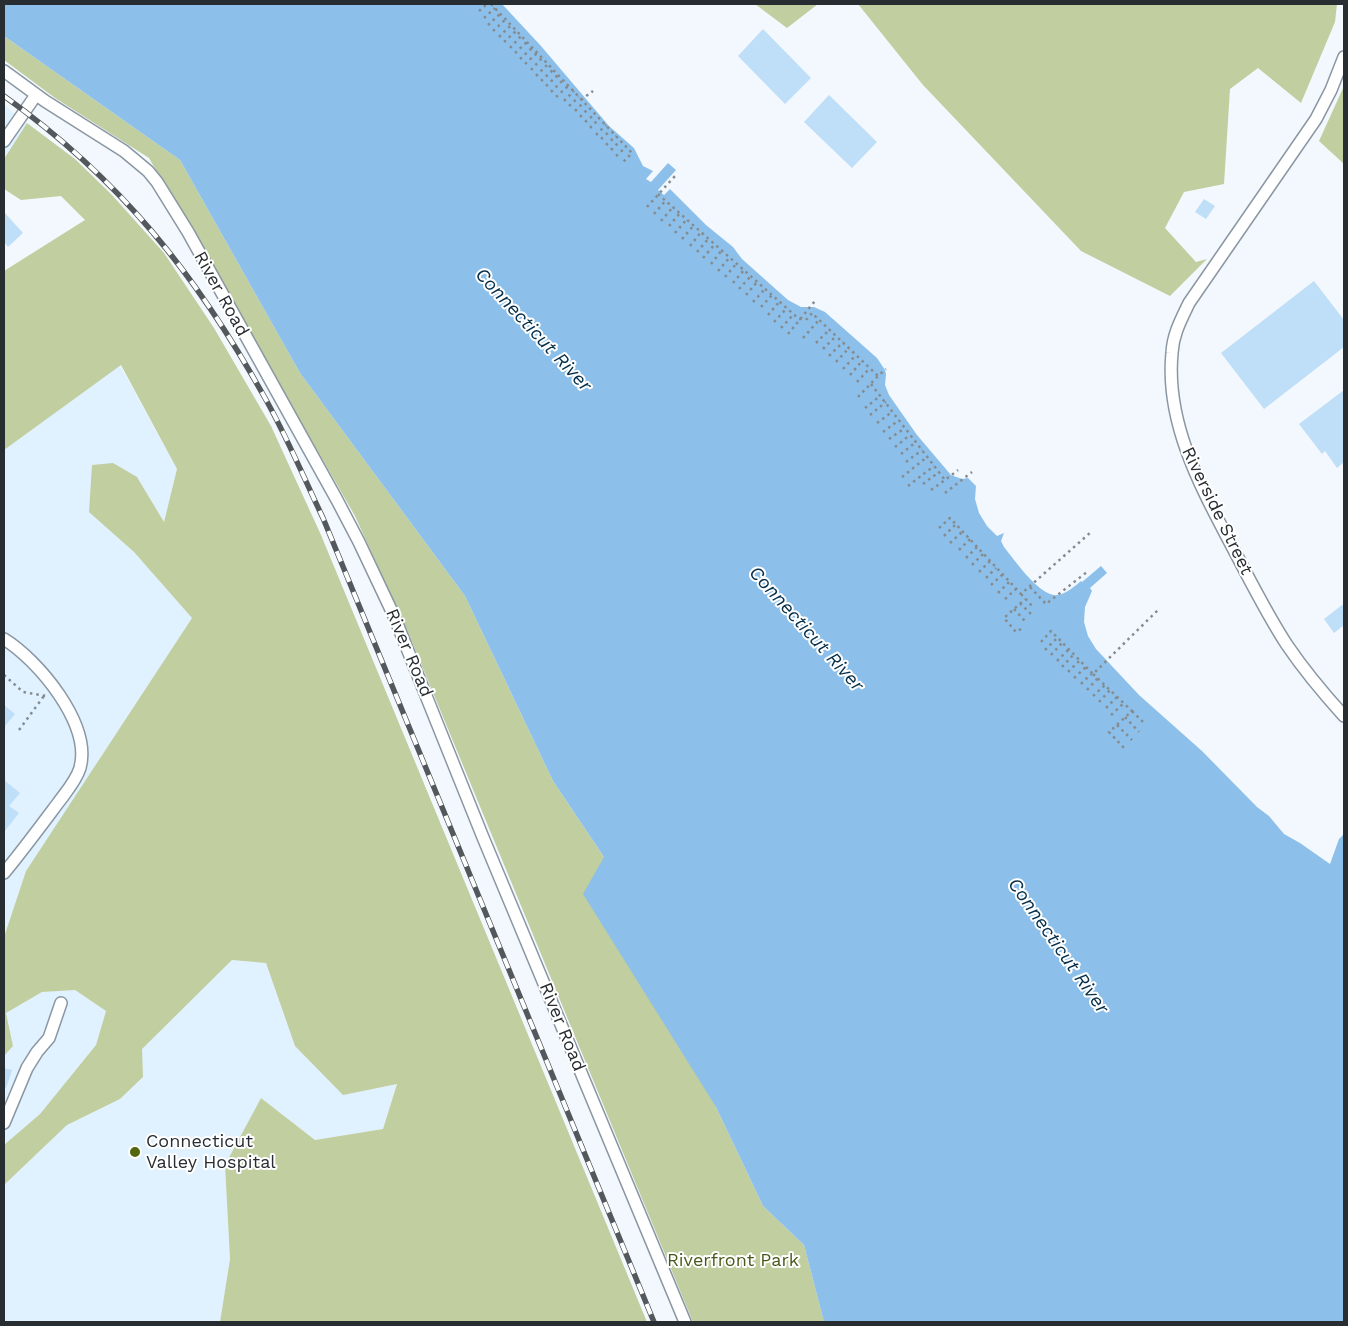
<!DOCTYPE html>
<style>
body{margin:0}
#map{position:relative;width:1348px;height:1326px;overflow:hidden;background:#f2f8fd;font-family:"Work Sans",sans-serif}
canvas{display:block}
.frame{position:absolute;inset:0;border:5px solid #272d31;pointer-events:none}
</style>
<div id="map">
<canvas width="1348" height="1326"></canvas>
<div class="frame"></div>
</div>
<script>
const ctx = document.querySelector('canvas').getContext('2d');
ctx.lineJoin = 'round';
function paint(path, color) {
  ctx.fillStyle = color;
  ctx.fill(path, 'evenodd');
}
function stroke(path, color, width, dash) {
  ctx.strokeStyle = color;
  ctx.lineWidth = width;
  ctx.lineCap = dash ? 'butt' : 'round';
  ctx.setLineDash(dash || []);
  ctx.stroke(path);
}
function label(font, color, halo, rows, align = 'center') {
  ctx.font = font + ' "Work Sans",sans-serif';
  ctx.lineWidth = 4;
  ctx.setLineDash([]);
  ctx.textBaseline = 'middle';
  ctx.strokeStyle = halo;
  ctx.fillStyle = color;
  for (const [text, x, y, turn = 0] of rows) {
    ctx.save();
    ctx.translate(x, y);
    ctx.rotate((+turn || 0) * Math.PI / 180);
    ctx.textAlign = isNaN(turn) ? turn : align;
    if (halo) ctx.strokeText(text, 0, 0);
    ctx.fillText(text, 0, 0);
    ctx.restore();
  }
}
paint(new Path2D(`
 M 4,105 L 27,123 L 4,159 Z
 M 120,365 L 177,469 L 164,522 L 137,477 L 89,511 L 134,552 L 192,618 L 26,871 L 4,937 L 4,450 Z
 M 232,960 L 266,963 L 295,1046 L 397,1083 L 383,1129 L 315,1140 L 261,1098 L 225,1165 L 230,1259 L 220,1322 L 4,1322 L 4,1185 L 67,1125 L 120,1099 L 143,1077 L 141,1049 Z
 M 75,990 L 106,1011 L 96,1045 L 40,1114 L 4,1145 L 4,1056 L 13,1046 L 6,1013 L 42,992 Z`), '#e0f1ff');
paint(new Path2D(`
 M 755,4 L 818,4 L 787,28 Z
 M 858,4 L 1337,4 L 1335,22 L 1301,103 L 1258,68 L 1230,89 L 1224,184 L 1184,192 L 1165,228 L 1196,262 L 1207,259 L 1170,296 L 1081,251 L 923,85 Z
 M 4,36 L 180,160 L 300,373 L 465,596 L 553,781 L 604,857 L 716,1107 L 763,1206 L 804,1245 L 824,1322 L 693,1322 L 410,637 L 355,516 L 149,158 L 55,98 L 4,60 Z
 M 1344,86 L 1344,164 L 1319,141 Z
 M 27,123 L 75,159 L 112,195 L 164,253 L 214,328 L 271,426 L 321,535 L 647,1322 L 220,1322 L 230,1259 L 225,1165 L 261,1098 L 315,1140 L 383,1129 L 397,1084 L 343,1095 L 295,1046 L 266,963 L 232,960 L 142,1049 L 143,1077 L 120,1099 L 67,1125 L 4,1185 L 4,1145 L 40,1114 L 96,1045 L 106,1011 L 75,990 L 42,992 L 6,1013 L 13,1046 L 4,1056 L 4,937 L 26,871 L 192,618 L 134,552 L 89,512 L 92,465 L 113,463 L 137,477 L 164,522 L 177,469 L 121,365 L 4,450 L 4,271 L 85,220 L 61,196 L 21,200 L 4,189 L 4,159 Z`), '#c0cea0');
paint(new Path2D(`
 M 4,4 L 502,4 L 541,46 L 609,126 L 634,148 L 643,166 L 653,171 L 646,179 L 651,182 L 668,163 L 676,170 L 658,190 L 664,195 L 670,189 L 706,225 L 733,247 L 742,259 L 788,300 L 801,307 L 814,307 L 825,312 L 877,358 L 885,370 L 886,374 L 885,385 L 889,395 L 917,435 L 951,475 L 962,479 L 968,478 L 976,486 L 975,499 L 979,513 L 987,526 L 997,536 L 1004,533 L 1001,541 L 1004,547 C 1014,559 1040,598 1058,595 C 1066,594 1075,586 1081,581 L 1082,582 L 1101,566 L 1107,573 L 1090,588 L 1092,591 L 1085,607 L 1084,622 L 1088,636 L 1096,649 L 1139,695 L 1202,751 L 1257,807 L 1269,816 L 1284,834 L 1300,843 L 1330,864 L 1339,839 L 1344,834 L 1344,1322 L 824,1322 L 804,1245 L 763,1206 L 716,1107 L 583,894 L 604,857 L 553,781 L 465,596 L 300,373 L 180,160 L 4,36 Z`), '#8cc0ea');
paint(new Path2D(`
 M 763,29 L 811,78 L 785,104 L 738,56 Z
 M 829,95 L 877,142 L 852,168 L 804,122 Z
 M 1204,199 L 1215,206 L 1206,219 L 1195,212 Z
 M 4,212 L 23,233 L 8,247 L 4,242 Z
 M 1314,281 L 1344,320 L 1344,347 L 1264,409 L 1221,353 Z
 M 1344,390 L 1344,462 L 1337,468 L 1325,451 L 1322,454 L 1299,424 Z
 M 1342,605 L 1344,606 L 1344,625 L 1334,633 L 1324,619 Z
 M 4,705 L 15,714 L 5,726 L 4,725 Z
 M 4,780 L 20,793 L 9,806 L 19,813 L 4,832 Z
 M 4,1068 L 12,1070 L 6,1088 L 4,1087 Z`), '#bfdef8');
const minor = new Path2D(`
 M 1344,57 L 1331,90 L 1316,119 L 1189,303 C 1181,320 1173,334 1172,353 C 1165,425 1203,491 1235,552 C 1252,584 1268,616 1287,645 C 1304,670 1324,694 1344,716
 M 4,71 L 45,101 L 124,151 L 148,171 L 157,182 L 188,232 L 337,500 L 359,542 L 394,616 L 482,835 L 685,1322
 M 4,141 L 36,95
 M 4,639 C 38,660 92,724 80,768 C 76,781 66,792 58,803 C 40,827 23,850 4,873
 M 4,1123 L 27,1068 L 37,1052 L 49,1038 L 61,1003`);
stroke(minor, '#8a97a3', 14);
stroke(new Path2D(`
 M 491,4 L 632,153 L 621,164
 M 479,11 L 487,4
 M 484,18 L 495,8
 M 488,25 L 500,14
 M 493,31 L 506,19
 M 499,37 L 511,25
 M 504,42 L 516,31
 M 510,48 L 521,36
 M 515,53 L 527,42
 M 520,59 L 532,48
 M 525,64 L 537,53
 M 531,70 L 542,58
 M 536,76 L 548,64
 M 541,81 L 553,70
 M 546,86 L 558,75
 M 551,92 L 563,80
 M 556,97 L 568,86
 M 581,100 L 593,91
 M 564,101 L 574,91
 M 569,106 L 579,97
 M 575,111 L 584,102
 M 580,117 L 589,108
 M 585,122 L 595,114
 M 590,128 L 599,119
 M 596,135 L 606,125
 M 601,139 L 610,131
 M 606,145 L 616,136
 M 611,150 L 620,141
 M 616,156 L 626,147
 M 658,194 L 799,319 L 807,319 L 812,313 L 878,376 L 886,369
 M 647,207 L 675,176
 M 654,214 L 666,200
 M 661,221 L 673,207
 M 669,226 L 680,213
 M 675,233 L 687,219
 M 682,239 L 694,225
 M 690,246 L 701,232
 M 697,252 L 709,238
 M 703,258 L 715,244
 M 711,264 L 722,250
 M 718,271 L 730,257
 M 725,277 L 737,263
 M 733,283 L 744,270
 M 739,289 L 751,276
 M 746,295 L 757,282
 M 753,302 L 765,289
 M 761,307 L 772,295
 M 768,315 L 780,301
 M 774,322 L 787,308
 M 781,328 L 794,314
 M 788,334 L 815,301
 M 803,338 L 819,320
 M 816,343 L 829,330
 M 823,349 L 836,336
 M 829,356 L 843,342
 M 836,362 L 849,348
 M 843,369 L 856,355
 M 850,375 L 862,361
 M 857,382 L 870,368
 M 871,384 L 945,480 L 958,470
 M 858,397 L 878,376
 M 865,408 L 880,396
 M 870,415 L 886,402
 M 877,423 L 892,412
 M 883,432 L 899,420
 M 889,439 L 905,428
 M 895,447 L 910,435
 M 901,454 L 916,442
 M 906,462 L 922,450
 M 902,477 L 927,457
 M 923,484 L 939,472
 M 908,486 L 934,466
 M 931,490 L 945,480
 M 945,493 L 972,472
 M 939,528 L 950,518 L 1021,594 L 1091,532
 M 944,536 L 955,525
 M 950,543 L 962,532
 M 959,550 L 970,539
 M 966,558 L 977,547
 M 972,565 L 983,554
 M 979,572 L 990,561
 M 986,578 L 996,568
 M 991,585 L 1002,575
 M 1030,587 L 1046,604 L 1087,572
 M 998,593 L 1009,582
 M 1021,594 L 1033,607
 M 1005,599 L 1016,589
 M 1020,603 L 1031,614
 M 1014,609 L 1025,621
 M 1021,629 L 1016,632 L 1004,618 L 1025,599
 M 1041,642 L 1051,631 L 1093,674 L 1159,609
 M 1045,650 L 1057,638
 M 1051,655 L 1062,643
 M 1057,661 L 1068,650
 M 1062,667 L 1074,654
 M 1068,672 L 1080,660
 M 1093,674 L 1132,711 L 1109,732 L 1124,748
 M 4,675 L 23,692 L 46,696
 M 1074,678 L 1086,667
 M 1081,684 L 1092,673
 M 1087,690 L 1098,678
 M 1093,696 L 1105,685
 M 1099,702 L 1110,690
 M 1106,708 L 1117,697
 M 1132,711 L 1145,724
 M 1111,715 L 1124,703
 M 1125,717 L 1139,732
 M 1117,725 L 1132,740
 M 19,730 L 44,696`), '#858b8f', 2.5, [2.5, 4]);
stroke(minor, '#fff', 11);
const rail = new Path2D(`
 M 4,96 C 120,179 196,274 265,398 C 287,437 304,478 323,518 L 654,1322`);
stroke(rail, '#52585c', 5.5);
stroke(rail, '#fff', 4, [11]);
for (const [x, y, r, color] of [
 [135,1152,6,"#536610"]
]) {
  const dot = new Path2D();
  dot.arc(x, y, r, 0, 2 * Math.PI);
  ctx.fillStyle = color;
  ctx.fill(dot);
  stroke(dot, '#fff', 2);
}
label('18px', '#272d31', '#fff', [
 ["River Road",221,294,61],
 ["Riverside Street",1217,511,64],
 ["River Road",409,653,67],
 ["River Road",562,1027,68]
]);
label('18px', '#272d31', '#fff', [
 ["Connecticut",146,1142],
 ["Valley Hospital",146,1163]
], 'left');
label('18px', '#4a591a', '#fff', [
 ["Riverfront Park",733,1261]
]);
label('italic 19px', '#052f4a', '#fff', [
 ["Connecticut River",533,330,47],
 ["Connecticut River",806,629,48],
 ["Connecticut River",1058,946,55]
]);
</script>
